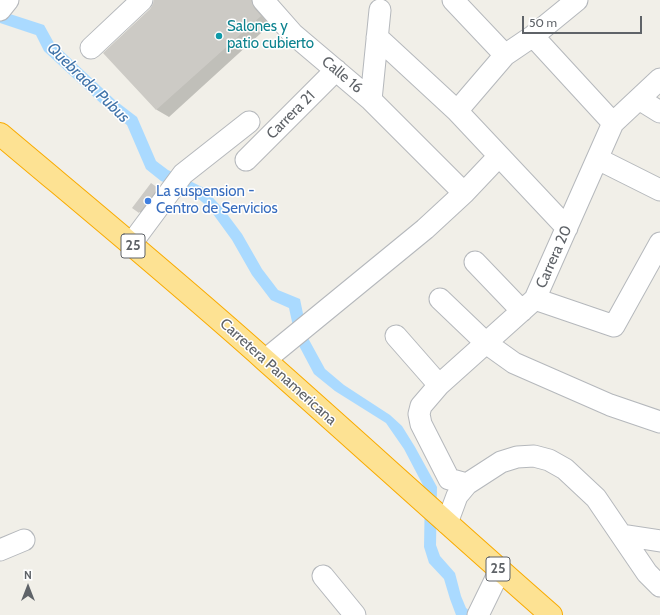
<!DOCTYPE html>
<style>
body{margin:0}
#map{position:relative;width:660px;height:615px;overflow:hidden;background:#f1efe8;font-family:Cabin,sans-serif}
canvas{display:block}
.north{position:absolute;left:8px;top:567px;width:40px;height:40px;-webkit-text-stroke:3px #fff;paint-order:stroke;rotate:0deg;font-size:11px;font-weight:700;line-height:16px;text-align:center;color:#5f6368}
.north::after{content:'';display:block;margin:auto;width:14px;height:18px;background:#5f6368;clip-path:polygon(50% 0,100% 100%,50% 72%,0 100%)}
.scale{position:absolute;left:522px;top:16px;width:120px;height:18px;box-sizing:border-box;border:2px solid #5f6368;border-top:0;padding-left:5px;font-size:12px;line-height:14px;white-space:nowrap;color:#5f6368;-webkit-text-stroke:3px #fff;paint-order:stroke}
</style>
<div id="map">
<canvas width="660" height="615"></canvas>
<div class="north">N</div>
<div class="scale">50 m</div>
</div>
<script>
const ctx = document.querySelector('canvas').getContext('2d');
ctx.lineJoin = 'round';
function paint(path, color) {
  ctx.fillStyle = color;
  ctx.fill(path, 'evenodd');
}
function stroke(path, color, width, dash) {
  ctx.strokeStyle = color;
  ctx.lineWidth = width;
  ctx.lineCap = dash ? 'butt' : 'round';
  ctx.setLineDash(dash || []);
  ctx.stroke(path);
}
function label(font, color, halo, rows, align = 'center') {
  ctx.font = font + ' Cabin,sans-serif';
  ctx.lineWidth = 3;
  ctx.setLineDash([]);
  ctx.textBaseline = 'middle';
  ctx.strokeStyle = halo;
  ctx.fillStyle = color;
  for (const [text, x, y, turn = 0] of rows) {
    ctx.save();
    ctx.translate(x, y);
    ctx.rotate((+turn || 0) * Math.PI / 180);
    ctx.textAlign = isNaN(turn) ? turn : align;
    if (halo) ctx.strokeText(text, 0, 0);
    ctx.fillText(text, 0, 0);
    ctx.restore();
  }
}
paint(new Path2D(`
 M 0,10 L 7,13 L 44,25 L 54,43 L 116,101 L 137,117 L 156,161 L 168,170 L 204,188 L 224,210 L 242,234 L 262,269 L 278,290 L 300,299 L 308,338 L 325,369 L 344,385 L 390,415 L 402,426 L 415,447 L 437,487 L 436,545 L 440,556 L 455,573 L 461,596 L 466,608 L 475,615 L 456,615 L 450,599 L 444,579 L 429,563 L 424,547 L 425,489 L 404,449 L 386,423 L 335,391 L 314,374 L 296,340 L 289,308 L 271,300 L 252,275 L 232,240 L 208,207 L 195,196 L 161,181 L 146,169 L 127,125 L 108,110 L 44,51 L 36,35 L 0,23 Z`), '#aadaff');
paint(new Path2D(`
 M 154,0 L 266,0 L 272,23 L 169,117 L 157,110 L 105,53 L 151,9 L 155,3 Z
 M 151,184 L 159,189 L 147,217 L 134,208 Z`), '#0003');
paint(new Path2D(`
 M 154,0 L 251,0 L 254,8 L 261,16 L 156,110 L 103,53 L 150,9 L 153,4 Z
 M 151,183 L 158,188 L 139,213 L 132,208 Z`), '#cccac5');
const minor = new Path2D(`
 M 263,0 L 293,34 L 371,100 L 464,193
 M 453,0 L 505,55
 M 0,10 L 8,0
 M 533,36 L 613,123
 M 377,37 L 457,111 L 567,228
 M 91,48 L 142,0
 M 639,99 L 660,112
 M 371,100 L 380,10
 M 457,111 L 505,55 L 533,36 L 577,0
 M 598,159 L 660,190
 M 246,160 L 336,70
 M 131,244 L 183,174 L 249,122
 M 475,262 L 522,311
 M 440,299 L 486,343 L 514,363 L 610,405 L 660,422
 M 535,299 L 614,326 L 660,243
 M 396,336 L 439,385
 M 265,360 L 425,229 L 464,193 L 499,156
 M 467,484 L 449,479 L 421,424 L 419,414 L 421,406 L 439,385 L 535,299 L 613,123 L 660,79
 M 447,523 L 457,496 L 467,484 L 501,462 L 517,457 L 534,456 L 549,460 L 565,469 L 596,498 L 647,573 L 660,586
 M 622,535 L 660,541
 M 0,550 L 24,540
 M 323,576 L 355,615
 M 478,615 L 500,570`);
const highway = new Path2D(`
 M 0,134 C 89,209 179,283 266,361 C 361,445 455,531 551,615`);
stroke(minor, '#b5b8bc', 23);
stroke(highway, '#f9ab00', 24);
stroke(minor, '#fff', 21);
stroke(highway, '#fde293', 22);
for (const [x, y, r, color] of [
 [219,36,4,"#0f9aa8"],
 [148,201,4,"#3f7fe0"]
]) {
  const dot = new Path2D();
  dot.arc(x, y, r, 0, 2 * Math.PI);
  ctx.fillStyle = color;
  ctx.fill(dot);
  stroke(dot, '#fff', 1.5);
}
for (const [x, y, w] of [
 [133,246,24],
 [498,569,24]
]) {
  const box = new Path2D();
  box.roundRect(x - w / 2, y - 12, w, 24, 3);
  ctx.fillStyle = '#fff';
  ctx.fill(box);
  stroke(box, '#5f6368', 1);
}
label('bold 14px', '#5f6368', null, [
 ["25",133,246],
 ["25",498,569]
]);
label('15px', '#0d838f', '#fff', [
 ["Salones y",227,27],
 ["patio cubierto",227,44]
], 'left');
label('15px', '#5f6368', '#fff', [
 ["Calle 16",342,75,40],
 ["Carrera 21",291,115,-45],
 ["Carrera 20",554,257,-66],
 ["Carretera Panamericana",278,372,42]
]);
label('15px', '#366cbe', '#fff', [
 ["La suspension -",156,192],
 ["Centro de Servicios",156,209]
], 'left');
label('italic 16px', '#4174aa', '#fff', [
 ["Quebrada Pubus",88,83,44]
]);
</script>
